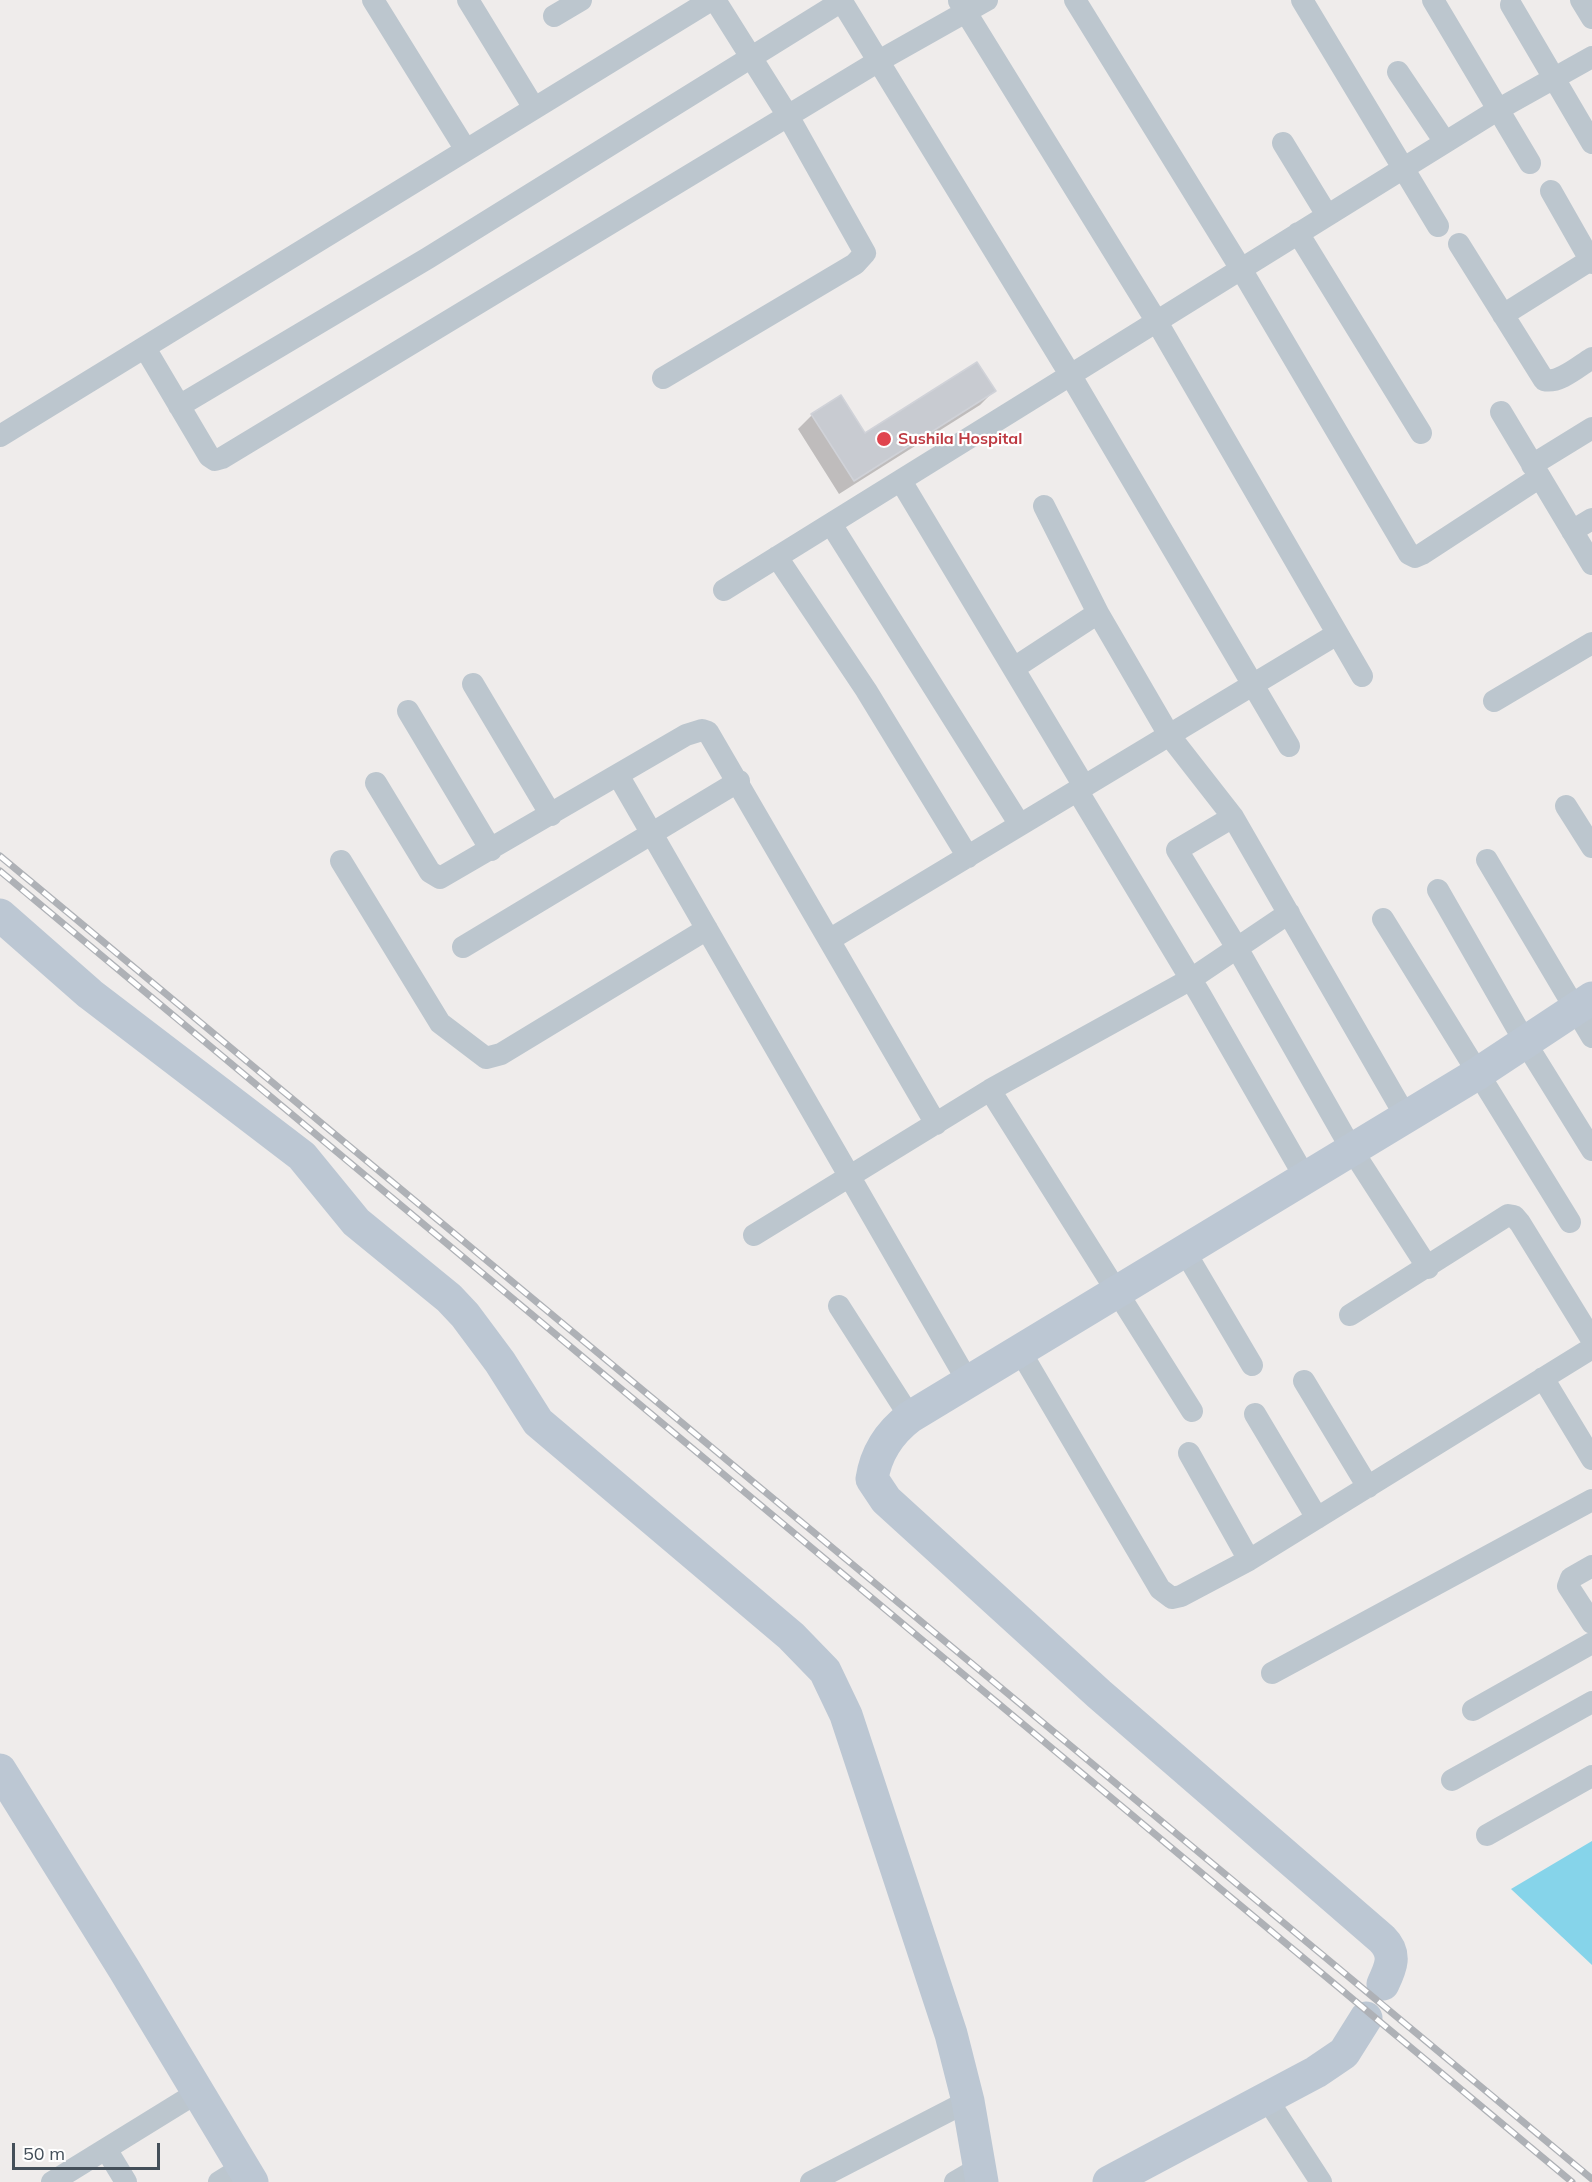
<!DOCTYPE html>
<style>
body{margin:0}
#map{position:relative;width:1592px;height:2182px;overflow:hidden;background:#efeceb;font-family:Mulish,sans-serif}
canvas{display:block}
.scale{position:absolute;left:12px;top:2143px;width:148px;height:27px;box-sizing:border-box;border:3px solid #444f59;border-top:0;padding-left:8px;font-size:18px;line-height:21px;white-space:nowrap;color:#444f59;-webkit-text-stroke:4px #fff;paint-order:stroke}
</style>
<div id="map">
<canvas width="1592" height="2182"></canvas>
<div class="scale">50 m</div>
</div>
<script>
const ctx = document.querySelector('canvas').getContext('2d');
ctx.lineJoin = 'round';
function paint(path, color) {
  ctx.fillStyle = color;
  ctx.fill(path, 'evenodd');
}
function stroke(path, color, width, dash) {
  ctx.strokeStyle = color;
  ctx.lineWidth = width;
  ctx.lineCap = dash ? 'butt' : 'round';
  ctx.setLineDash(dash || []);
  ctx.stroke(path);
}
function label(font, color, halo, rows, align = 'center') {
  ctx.font = font + ' Mulish,sans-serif';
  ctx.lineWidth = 4.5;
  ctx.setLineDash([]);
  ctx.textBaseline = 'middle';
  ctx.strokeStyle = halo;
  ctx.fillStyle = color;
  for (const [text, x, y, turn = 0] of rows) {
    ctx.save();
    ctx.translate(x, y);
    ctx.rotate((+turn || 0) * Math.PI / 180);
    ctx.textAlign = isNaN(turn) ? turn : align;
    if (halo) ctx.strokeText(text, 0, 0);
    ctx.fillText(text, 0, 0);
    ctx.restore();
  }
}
paint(new Path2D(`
 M 1592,1841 L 1592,1965 L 1511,1889 Z`), '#86d4ea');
paint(new Path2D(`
 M 994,391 L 980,405 L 839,494 L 798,429 L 812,415 L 864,435 Z`), '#0003');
const building = new Path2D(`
 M 977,362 L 996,391 L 854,481 L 811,414 L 841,395 L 865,433 Z`);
paint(building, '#c8cbd1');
stroke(building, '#d0d2d8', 1.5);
stroke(new Path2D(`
 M 373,0 L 466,150
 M 468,0 L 534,108
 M 841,0 L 1071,376 L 1289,746
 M 1075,0 L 1241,269 L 1409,554 L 1415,557 L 1422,554 L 1540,477
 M 1302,0 L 1438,226
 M 1433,0 L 1530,163
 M 1581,0 L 1592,18
 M 959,1 L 1157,322 L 1362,676
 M 1511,5 L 1592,143
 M 554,16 L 581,0
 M 1398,72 L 1445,142
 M 1283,143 L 1327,215
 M 1551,191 L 1592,263
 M 1298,233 L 1421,433
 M 1459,244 L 1544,380 C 1559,384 1579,366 1592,358
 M 1503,315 L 1592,259
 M 145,348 L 209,456 L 215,460 L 222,458 L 877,62 L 987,0
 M 663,378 L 855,264 L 865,253 L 788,116 L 715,0
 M 179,406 L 428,258 L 842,1
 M 1501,412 L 1592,564
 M 0,436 L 711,0
 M 1532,465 L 1592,428
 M 901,481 L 1084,786
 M 1044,506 L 1098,613
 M 831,524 L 1020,825
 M 1572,531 L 1592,519
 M 777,557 L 866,690 L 968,857
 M 724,590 L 1499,109 L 1592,57
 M 1014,668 L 1098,613 L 1169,735 L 1233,817 L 1406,1117
 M 473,684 L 551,815
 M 1494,701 L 1592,643
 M 408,711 L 491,850
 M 618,775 L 967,1380
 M 376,783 L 430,872 L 440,878 L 686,735 L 702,730 L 708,732 L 829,940
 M 1077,790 L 1201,996 L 1306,1179
 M 1566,806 L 1592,847
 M 1233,817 L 1177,850 L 1237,948 L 1352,1150 L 1428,1268
 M 1487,860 L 1592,1037
 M 341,861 L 440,1023 L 486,1058 L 501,1054 L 707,929
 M 1438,890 L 1525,1042 L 1592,1150
 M 1383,919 L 1570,1222
 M 463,947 L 739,781
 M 990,1090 L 1192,1411
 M 936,1124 L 829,940 L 1337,634
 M 754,1235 L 990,1090 L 1191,979 L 1289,913
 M 1184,1250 L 1252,1365
 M 839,1306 L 910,1417
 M 1350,1315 L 1508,1215 L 1514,1216 L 1520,1223 L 1592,1340
 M 1019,1349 L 1160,1589 L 1172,1598 L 1181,1596 L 1249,1560 L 1592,1348
 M 1543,1378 L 1592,1459
 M 1304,1381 L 1368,1487
 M 1255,1414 L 1317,1518
 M 1189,1453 L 1249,1560
 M 1592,1566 L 1571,1578 L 1568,1586 L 1592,1623
 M 1272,1673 L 1592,1500
 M 1473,1710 L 1592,1643
 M 1452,1780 L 1592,1702
 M 1487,1835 L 1592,1776
 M 1267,2099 L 1321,2182
 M 106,2149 L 126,2182
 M 52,2182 L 198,2092
 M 219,2182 L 243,2167
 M 811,2182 L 968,2101
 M 955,2182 L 979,2168`), '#bcc6ce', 22);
stroke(new Path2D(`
 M 0,915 L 90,994 L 302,1156 L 356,1222 L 449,1298 L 465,1315 L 500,1362 L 538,1422 L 791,1636 L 825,1671 L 846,1715 L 951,2034 L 968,2101 L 982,2182
 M 0,1770 L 124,1969 L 252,2182
 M 1383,1984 C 1391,1967 1397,1954 1382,1939 L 1099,1694 L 886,1500 L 872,1479 C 876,1453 889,1433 910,1417 L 1477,1074 L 1592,998
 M 1109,2182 L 1316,2072 L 1344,2053 L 1366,2018`), '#bcc7d3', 33);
const rail = new Path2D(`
 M 0,856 L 1592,2179
 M 0,871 L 1572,2182`);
stroke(rail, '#aeb1b6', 7);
stroke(rail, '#fff', 4.5, [14]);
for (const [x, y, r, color] of [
 [884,439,8,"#e0444e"]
]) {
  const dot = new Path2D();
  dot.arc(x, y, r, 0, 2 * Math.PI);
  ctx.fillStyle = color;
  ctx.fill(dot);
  stroke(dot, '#fff', 2);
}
label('bold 16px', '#be3a42', '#fff', [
 ["Sushila Hospital",898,439]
], 'left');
</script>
